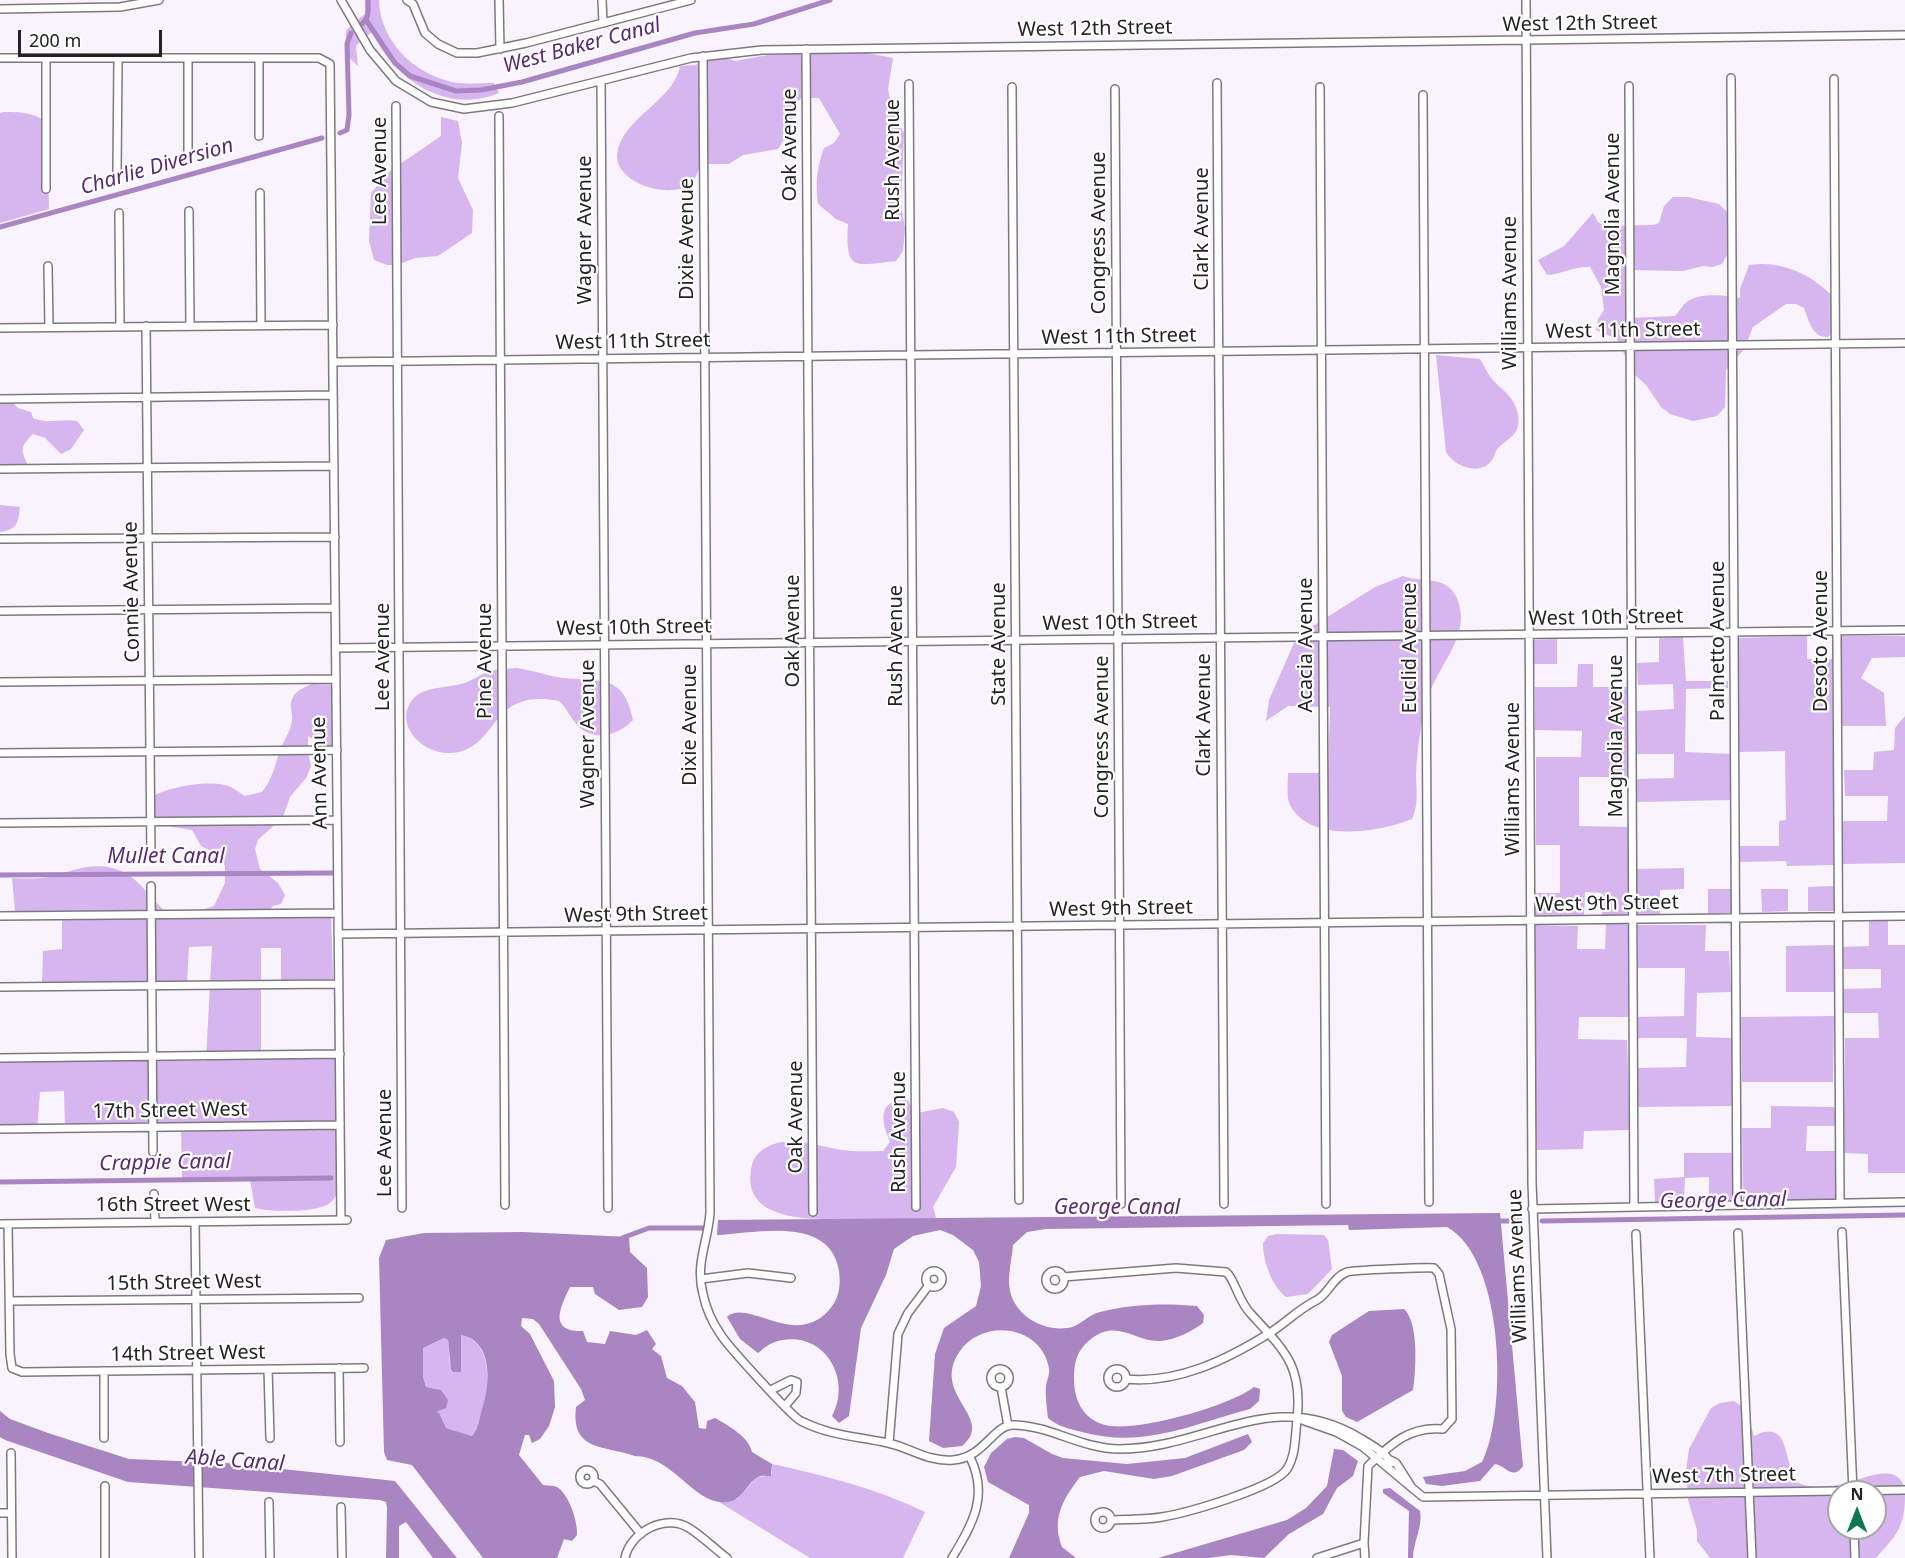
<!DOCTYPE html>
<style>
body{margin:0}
#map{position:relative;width:1905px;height:1558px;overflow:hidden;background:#f8f3fc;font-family:"Noto Sans",sans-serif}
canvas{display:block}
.north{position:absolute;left:1827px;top:1480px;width:60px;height:60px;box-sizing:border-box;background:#fff;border:2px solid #a7a7a8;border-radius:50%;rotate:0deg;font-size:16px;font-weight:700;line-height:24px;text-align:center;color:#232225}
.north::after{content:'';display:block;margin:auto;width:21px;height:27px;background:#0c7750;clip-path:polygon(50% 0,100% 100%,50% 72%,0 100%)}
.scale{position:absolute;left:18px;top:30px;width:144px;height:27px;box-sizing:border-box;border:3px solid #232225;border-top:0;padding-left:8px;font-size:18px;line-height:21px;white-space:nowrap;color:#232225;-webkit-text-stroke:4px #fff;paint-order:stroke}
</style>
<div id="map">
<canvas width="1905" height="1558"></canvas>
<div class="north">N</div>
<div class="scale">200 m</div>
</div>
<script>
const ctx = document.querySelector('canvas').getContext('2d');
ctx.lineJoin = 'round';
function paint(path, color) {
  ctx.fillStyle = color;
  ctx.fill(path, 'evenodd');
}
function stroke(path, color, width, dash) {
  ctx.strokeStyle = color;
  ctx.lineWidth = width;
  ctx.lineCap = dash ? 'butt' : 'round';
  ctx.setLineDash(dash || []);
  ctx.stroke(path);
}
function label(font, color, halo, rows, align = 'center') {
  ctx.font = font + ' "Noto Sans",sans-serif';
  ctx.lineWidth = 4.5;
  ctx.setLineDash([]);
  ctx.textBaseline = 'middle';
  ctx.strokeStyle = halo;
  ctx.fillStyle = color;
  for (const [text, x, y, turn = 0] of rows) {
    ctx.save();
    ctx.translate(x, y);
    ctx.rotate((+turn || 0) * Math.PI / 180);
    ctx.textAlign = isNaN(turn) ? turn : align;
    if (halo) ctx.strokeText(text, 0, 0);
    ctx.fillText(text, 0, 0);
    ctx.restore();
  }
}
paint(new Path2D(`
 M 365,0 L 379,0 C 380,41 413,73 452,82 C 466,85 480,83 494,83 L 499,93 C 447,115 395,80 373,34 L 371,33 L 365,37 L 356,21 L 365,14 Z
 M 352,24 L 361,41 L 356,46 L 358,66 L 345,54 L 346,31 Z
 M 862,52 L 893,58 L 888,89 L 893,112 L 904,133 L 901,204 L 905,229 L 903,251 L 896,261 C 855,265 845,273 848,224 L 836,219 L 818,204 C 815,185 817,167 824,148 L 834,143 L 840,134 L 819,98 L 802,98 L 797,102 L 791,129 L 778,149 L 743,155 L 729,164 L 703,164 C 697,169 697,179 691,183 C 673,200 616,185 617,155 C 620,119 675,100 680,66 L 696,65 L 703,59 L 722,56 L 735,61 L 779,53 Z
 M 3,112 C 18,112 35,112 47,123 L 49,209 L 0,223 L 0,113 Z
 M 441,117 L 458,121 L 462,143 L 458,178 L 473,210 L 472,233 L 438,256 L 415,258 L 397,265 L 387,265 L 374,260 L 369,241 L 371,193 L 390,171 L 441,136 Z
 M 1673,197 L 1688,197 L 1719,204 L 1727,212 L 1729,225 L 1727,255 L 1722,264 L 1712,267 L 1703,266 L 1683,271 L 1630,270 L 1630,318 L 1675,316 C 1680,311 1682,305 1688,301 C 1703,292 1726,296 1740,298 L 1740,289 L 1749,265 C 1780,260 1812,274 1833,297 L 1834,332 L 1828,337 C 1812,338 1809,321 1804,308 L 1796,304 L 1786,304 L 1753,327 L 1744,349 L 1726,370 L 1725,407 L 1717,416 L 1693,421 L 1670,414 L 1661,407 L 1646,385 L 1634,374 L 1617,339 L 1596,330 L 1598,319 L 1604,310 L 1601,287 L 1590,267 C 1574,266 1562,274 1547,275 L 1538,260 L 1564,246 L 1593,213 L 1598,222 L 1604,226 L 1653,225 L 1659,223 L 1664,206 Z
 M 1436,355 L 1480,359 C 1484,365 1487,373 1492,379 C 1503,391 1515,397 1518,415 C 1521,434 1510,437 1498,448 C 1495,451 1495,456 1492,460 C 1479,477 1454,466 1446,452 Z
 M 0,399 L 9,399 L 18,408 L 31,412 L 33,418 C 49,425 61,418 77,421 L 84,430 L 71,449 L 61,454 L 45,438 L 33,434 C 18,448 22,452 29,468 L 0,469 L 0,505 L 20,507 C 18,524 18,529 0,532 Z
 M 1403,576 C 1422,583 1445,575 1456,596 C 1474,634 1438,664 1428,698 C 1421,721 1417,750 1416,774 C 1416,790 1419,804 1412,819 C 1380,832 1310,844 1290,805 C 1286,797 1288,782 1288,773 L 1328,773 L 1330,707 L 1288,706 L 1266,721 L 1269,700 L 1297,636 L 1375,587 Z
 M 1807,636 L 1807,659 L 1832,659 L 1834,865 L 1787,866 L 1786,861 L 1739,862 L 1739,846 L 1779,846 L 1779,821 L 1786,820 L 1785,751 L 1738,752 L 1738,638 Z
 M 1841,636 L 1905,636 L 1905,657 L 1872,658 L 1861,678 L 1884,693 L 1886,726 L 1841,726 Z
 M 1683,637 L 1686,681 L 1728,681 L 1728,688 L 1686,689 L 1685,752 L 1731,754 L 1732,800 L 1637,802 L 1636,779 L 1674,778 L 1674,754 L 1637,754 L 1637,711 L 1674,709 L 1673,684 L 1638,685 L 1637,663 L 1659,662 L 1659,638 Z
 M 1557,639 L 1557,664 L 1534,664 L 1534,640 Z
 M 1578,664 L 1593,664 L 1593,687 L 1628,687 L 1627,777 L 1579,777 L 1579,826 L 1629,827 L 1628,916 L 1602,915 L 1602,893 L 1585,892 L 1584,915 L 1534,916 L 1535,893 L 1560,893 L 1560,845 L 1536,845 L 1536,757 L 1581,757 L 1582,731 L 1535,730 L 1535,687 L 1577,687 Z
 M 517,668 C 533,670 547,676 563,678 C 601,682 624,674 633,720 C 620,734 597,742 580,728 C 571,720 568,709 559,701 C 487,687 500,750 451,753 C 424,755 392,725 413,699 C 424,686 450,688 465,683 C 473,680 481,674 490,671 C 498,669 508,669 517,668 Z
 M 312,684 L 333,685 L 337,751 L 326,748 L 308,736 L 308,751 L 311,766 L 306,778 L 290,797 L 283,817 L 258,840 L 255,849 L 260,869 L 278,883 L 285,895 L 281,904 L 273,906 L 268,912 L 318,918 L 331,912 L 333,979 L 281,980 L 281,948 L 261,948 L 261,1059 L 339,1057 L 341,1189 C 335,1193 336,1199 330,1203 C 318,1213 270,1212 255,1208 L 250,1180 L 182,1178 L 181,1125 L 65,1127 L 64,1091 L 40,1092 L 37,1130 L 0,1130 L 0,1060 L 206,1061 L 212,946 L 189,947 L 187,983 L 42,985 L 43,951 L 62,949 L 62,912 L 15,911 L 12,878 C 26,879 41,879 54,876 C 80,868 104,859 130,876 C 144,886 153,901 166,912 L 196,912 L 214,906 L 225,883 L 225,866 L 217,854 L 201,846 L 192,830 C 167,825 152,828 146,800 C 163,788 203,780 224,785 C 232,786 238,792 245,796 L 262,792 C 273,778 275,765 280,750 C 284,740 291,731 292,720 C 293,711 288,706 293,697 C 297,690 305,687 312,684 Z
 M 1905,716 L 1905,863 L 1843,864 L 1843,821 L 1887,821 L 1888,796 L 1845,796 L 1844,770 L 1873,770 L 1874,752 L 1894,750 L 1895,728 Z
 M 1684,868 L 1684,889 L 1660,890 L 1660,916 L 1637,915 L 1637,869 Z
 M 1834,886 L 1834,911 L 1808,911 L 1808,887 Z
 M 1708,889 L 1731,889 L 1731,913 L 1708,914 Z
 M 1761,889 L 1788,889 L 1788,911 L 1762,912 Z
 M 1869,920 L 1888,920 L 1888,945 L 1905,945 L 1905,1173 L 1868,1173 L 1868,1154 L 1844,1153 L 1845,1038 L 1879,1038 L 1878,1013 L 1843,1013 L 1843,989 L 1881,988 L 1881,969 L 1843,969 L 1843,947 L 1869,946 Z
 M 1606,924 L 1627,924 L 1630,928 L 1629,1017 L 1579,1017 L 1578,1039 L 1627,1040 L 1630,1130 L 1584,1131 L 1583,1149 L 1535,1150 L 1534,925 L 1578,926 L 1577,949 L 1605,949 Z
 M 1638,925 L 1706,925 L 1705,951 L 1729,951 L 1731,992 L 1697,993 L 1696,1037 L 1732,1038 L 1732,1106 L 1638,1107 L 1638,1068 L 1686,1067 L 1687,1038 L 1638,1038 L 1637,1017 L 1684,1016 L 1685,968 L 1638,968 Z
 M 1834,945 L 1834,992 L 1786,992 L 1786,946 Z
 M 1834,1016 L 1833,1082 L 1742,1082 L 1741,1017 Z
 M 906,1098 L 917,1113 L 943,1108 L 954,1112 L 959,1122 L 956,1167 L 933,1207 L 936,1218 C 910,1219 884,1219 858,1219 C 821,1219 737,1226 752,1165 C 754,1155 764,1147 774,1144 C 796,1137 821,1147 842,1150 C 856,1152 870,1151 883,1151 L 890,1142 C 881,1119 877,1103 906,1098 Z
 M 1771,1106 L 1834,1107 L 1837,1126 L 1807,1126 L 1806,1151 L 1837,1151 L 1837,1199 L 1743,1201 L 1742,1128 L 1771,1128 Z
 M 1684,1153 L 1732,1153 L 1733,1200 L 1709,1201 L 1709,1177 L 1685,1178 L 1684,1202 L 1655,1202 L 1654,1179 L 1684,1177 Z
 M 1277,1234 L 1324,1235 L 1328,1240 L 1332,1269 L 1308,1294 L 1286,1297 C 1272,1286 1263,1262 1263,1243 L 1268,1236 Z
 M 461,1335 C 500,1342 489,1413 472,1436 L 446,1428 L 435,1412 L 443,1409 L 437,1389 L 426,1387 L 423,1377 L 423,1348 L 444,1338 L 448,1340 L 450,1365 L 461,1350 Z
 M 1734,1401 L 1746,1409 L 1754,1436 C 1792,1417 1782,1464 1798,1483 C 1812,1489 1828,1487 1843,1484 C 1864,1479 1905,1457 1905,1497 C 1905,1527 1895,1537 1876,1558 L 1710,1558 L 1697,1541 L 1697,1530 L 1688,1500 L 1686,1471 L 1689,1449 L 1711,1408 L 1720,1403 ZM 1839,1492 L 1875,1492 L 1875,1528 L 1839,1528 Z
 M 772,1464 C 824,1475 877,1489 925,1512 L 903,1558 L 810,1558 L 719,1502 L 737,1499 L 756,1478 L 772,1474 Z`), '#d7b5ef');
paint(new Path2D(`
 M 1500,1213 L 1523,1466 C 1512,1481 1507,1466 1495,1464 L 1480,1481 L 1442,1486 L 1426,1484 L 1423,1477 L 1465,1471 L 1482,1462 C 1508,1411 1504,1258 1447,1227 L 1349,1230 L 1348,1225 L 1046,1229 L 1027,1232 L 1013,1245 C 1012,1259 1007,1277 1010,1291 C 1016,1316 1042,1331 1067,1328 C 1080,1327 1087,1315 1100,1312 C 1130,1304 1166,1303 1197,1306 L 1204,1315 L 1203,1323 C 1193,1331 1174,1340 1161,1341 C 1136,1343 1118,1318 1091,1339 C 1077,1350 1074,1362 1074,1379 C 1074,1400 1083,1419 1105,1425 C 1135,1433 1230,1406 1254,1387 L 1260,1389 L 1259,1401 L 1250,1409 C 1193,1424 1143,1449 1082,1432 C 1071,1429 1058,1427 1048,1418 C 1047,1408 1045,1396 1046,1386 C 1047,1380 1050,1374 1049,1368 C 1041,1325 983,1318 960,1351 C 929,1395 997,1418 962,1446 L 943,1448 L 929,1441 L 935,1354 L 944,1328 L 976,1306 L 981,1286 L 979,1262 L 973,1250 L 953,1235 L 940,1230 L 913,1236 L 894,1249 L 886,1275 L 861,1328 L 849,1416 L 839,1423 L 832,1416 C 853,1378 823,1329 778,1341 C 770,1343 764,1348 758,1353 L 740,1339 L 727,1317 C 748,1298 795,1349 829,1310 C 839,1299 841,1286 839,1271 C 830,1215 757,1233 717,1235 L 718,1220 Z
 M 523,1232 L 629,1237 L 630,1252 L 647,1268 L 648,1297 L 642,1307 L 619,1310 L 595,1294 L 593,1287 L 570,1287 C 561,1306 547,1332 583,1331 L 587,1342 L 605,1344 L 610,1331 L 636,1335 L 647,1330 L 656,1344 L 652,1349 L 661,1356 L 667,1378 L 682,1386 L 695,1402 L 699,1428 L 706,1429 L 707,1421 L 715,1418 C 729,1426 749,1437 752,1452 L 772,1464 L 771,1476 C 766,1476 762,1475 758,1477 C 745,1485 743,1500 727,1502 C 694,1506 674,1456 635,1456 C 602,1445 571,1451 576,1407 L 585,1400 L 581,1389 L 539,1324 L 533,1319 L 522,1318 L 521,1326 L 530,1334 L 554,1381 L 555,1407 L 549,1426 L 540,1439 L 532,1443 L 529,1435 L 525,1435 L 519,1455 L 543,1485 C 548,1486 553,1485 557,1487 C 569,1494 578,1522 577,1535 L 572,1541 L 564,1539 L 557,1558 L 483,1558 L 412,1465 L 387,1460 L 384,1452 L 379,1258 L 386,1240 L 424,1233 ZM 461,1335 C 493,1341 490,1383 483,1406 C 479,1417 480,1426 472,1436 L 446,1428 L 439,1413 L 436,1412 L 446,1408 L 448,1400 L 441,1390 L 426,1387 L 423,1377 L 423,1348 L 444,1338 L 448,1340 L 451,1369 L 453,1372 L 461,1372 Z
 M 1404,1309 C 1419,1322 1416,1371 1413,1390 L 1357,1422 L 1346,1417 L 1342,1411 L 1342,1376 L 1329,1342 L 1332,1335 L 1369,1311 Z
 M 0,1411 L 10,1419 L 48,1433 L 129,1459 L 226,1463 L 395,1481 L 457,1558 L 433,1558 L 406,1522 L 399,1526 L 399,1558 L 386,1558 L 387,1508 L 386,1502 L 380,1500 L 128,1482 L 5,1440 L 0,1437 Z
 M 1248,1434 L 1252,1442 L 1244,1450 L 1172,1476 L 1154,1479 L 1104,1471 L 1080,1477 C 1063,1499 1051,1519 1062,1547 L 1076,1558 L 1009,1558 L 1029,1513 L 1029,1505 L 988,1482 L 984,1467 L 991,1453 L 1007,1439 L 1015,1437 L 1024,1438 L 1052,1454 L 1063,1458 L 1127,1464 L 1185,1458 Z
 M 1334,1449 L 1343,1450 L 1358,1461 L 1353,1476 L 1337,1488 L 1323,1514 L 1289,1534 L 1264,1558 L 1231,1555 L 1209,1558 L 1158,1558 L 1287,1520 L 1306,1508 L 1327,1486 Z
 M 1390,1488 L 1420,1511 C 1423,1527 1413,1542 1413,1558 L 1408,1558 L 1408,1554 L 1409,1511 L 1383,1493 L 1383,1489 Z`), '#a985c1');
stroke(new Path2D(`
 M 366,20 L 395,63 L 410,76 L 456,91 L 481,90 L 522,82 L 695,33 L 754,24 L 830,0
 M 362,24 C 370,17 368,9 368,0
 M 340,133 L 347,130 L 349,115 L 347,44 L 351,33
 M 0,227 L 322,138
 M 0,875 L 332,873
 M 0,1182 L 331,1178
 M 1494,1221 L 1521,1221
 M 1542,1221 L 1905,1215
 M 622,1238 L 649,1228 L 704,1228`), '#a985c1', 5);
const minor = new Path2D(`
 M 341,0 L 370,50 L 396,81 L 431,102 L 464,109 L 512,103 L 691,58 L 762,50 L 1905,35
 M 407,0 L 413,4 L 425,33 L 438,44 L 457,53 L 477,53 L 526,43 L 691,0
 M 499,0 L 500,49
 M 602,0 L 603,23
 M 1526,0 L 1532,1183 L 1547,1558
 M 0,9 L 120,7 L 159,0
 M 806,49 L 813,1212
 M 703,56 L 710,1213 C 708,1242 695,1263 703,1294 C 706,1309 712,1322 721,1335 C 727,1345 793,1418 801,1421 C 831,1436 856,1436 888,1443 C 911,1448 928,1462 953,1460 C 984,1458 993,1425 1013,1425 C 1049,1425 1082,1449 1119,1449 C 1207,1449 1272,1385 1360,1438 C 1370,1444 1385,1452 1391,1463
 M 0,58 L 319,58 L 330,64 L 341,1220
 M 188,58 L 188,153
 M 259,58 L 259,136
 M 1731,78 L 1737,1205
 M 1834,79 L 1840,1203
 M 601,81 L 608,1208
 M 1217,83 L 1224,1204
 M 909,84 L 916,1207
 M 1629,86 L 1634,1206
 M 1012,87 L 1019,1200
 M 1320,87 L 1326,1204
 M 1115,89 L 1121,1204
 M 1423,95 L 1429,1202
 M 396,106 L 402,1208
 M 499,116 L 505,1205
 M 117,173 L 118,58
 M 46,189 L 46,59
 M 260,193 L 261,325
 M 189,211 L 190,326
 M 119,213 L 120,327
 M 48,266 L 49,327
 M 146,326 L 151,857
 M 0,328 L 333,325
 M 333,362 L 1905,343
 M 0,399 L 333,395
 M 0,469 L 334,466
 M 0,539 L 335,537
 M 0,611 L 335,608
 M 336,648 L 1905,630
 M 0,682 L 336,679
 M 0,753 L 337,750
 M 0,823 L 337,820
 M 151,886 L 153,1152
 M 0,916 L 338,913
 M 338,934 L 1905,916
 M 0,987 L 339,984
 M 0,1058 L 340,1054
 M 0,1129 L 340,1125
 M 154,1194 L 155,1222
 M 1532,1209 L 1905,1202
 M 195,1222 L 199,1558
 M 0,1224 L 347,1220
 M 8,1224 L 10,1354 L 12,1368 L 22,1372 L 364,1368
 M 1842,1232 L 1853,1492
 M 1738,1233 L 1752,1558
 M 1636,1234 L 1650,1558
 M926 1279a8 8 0 1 1 16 0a8 8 0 1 1-16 0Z
 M1046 1280a9 9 0 1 1 18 0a9 9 0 1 1-18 0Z
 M 1063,1277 L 1176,1268 L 1226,1272 C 1235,1279 1238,1301 1251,1314 C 1285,1351 1303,1366 1297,1420 C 1295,1436 1296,1455 1287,1469 C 1275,1488 1186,1513 1162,1517 C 1145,1520 1128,1519 1112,1520
 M 701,1279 L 748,1273 L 791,1278
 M 10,1301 L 359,1298
 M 339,1368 L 340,1442
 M991 1378a9 9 0 1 1 18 0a9 9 0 1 1-18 0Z
 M1108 1378a9 9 0 1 1 18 0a9 9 0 1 1-18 0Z
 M 268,1369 L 270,1438
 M 104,1371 L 104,1438
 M 1126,1379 C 1177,1384 1226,1360 1268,1334 C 1286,1323 1297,1310 1317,1300 C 1329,1293 1333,1277 1347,1272 C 1354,1270 1427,1267 1434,1268 L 1439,1274 L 1451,1329 L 1452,1419 L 1443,1429 C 1409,1426 1391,1444 1368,1466 L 1364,1543
 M 1001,1387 L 1008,1426
 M 771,1390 L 791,1380 L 797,1382 L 796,1393 L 785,1406
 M 1302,1420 L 1336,1432 L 1363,1447 L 1423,1497 L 1905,1490
 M 889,1443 L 898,1334 L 908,1313 L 929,1285
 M 11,1453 L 12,1558
 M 1390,1460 L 1396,1463 L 1412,1488
 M580 1477a7 7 0 1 1 14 0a7 7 0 1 1-14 0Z
 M 593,1481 L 600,1484 L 641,1534
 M 105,1486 L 105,1558
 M 269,1502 L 270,1558
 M 341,1507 L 342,1558
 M1095 1520a8 8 0 1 1 16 0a8 8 0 1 1-16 0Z
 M 0,1513 L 11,1513
 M 1854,1528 L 1855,1558
 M 625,1558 C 630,1532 666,1513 689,1528 C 702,1536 715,1549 727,1558
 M 952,1558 C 973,1523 989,1496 970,1457
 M 1317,1558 L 1364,1543 L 1365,1558`);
stroke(minor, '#7e7981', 10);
stroke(minor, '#fff', 7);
label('20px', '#232225', '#fff', [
 ["West 12th Street",1580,24,-1],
 ["West 12th Street",1095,29,-1],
 ["Oak Avenue",790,145,-90],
 ["Rush Avenue",893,160,-90],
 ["Lee Avenue",380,171,-90],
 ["Magnolia Avenue",1613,214,-90],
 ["Clark Avenue",1202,229,-90],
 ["Wagner Avenue",585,230,-90],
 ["Congress Avenue",1099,233,-90],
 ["Dixie Avenue",687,239,-90],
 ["Williams Avenue",1510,293,-90],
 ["West 11th Street",1623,331,-1],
 ["West 11th Street",1119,337,-1],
 ["West 11th Street",633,342,-1],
 ["Connie Avenue",132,592,-91],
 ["West 10th Street",1606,618,-1],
 ["West 10th Street",1120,623,-1],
 ["West 10th Street",634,628,-1],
 ["Oak Avenue",793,631,-90],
 ["Palmetto Avenue",1718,641,-90],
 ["Desoto Avenue",1821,641,-90],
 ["State Avenue",999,644,-90],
 ["Acacia Avenue",1306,645,-90],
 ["Rush Avenue",896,646,-90],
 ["Euclid Avenue",1410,648,-90],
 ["Lee Avenue",383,657,-90],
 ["Pine Avenue",485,661,-90],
 ["Clark Avenue",1204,715,-90],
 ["Dixie Avenue",690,725,-90],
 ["Wagner Avenue",588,734,-90],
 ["Magnolia Avenue",1616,736,-90],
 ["Congress Avenue",1102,737,-90],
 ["Ann Avenue",320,773,-91],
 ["Williams Avenue",1513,779,-90],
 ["West 9th Street",1607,904,-1],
 ["West 9th Street",1121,909,-1],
 ["West 9th Street",636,915,-1],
 ["17th Street West",170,1111,-1],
 ["Oak Avenue",796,1117,-90],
 ["Rush Avenue",899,1132,-90],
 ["Lee Avenue",385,1143,-90],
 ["16th Street West",173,1205],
 ["Williams Avenue",1518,1266,-92],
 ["15th Street West",184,1283,-1],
 ["14th Street West",188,1354,-1],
 ["West 7th Street",1724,1476,-1]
]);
label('italic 21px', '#5a2b74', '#fff', [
 ["West Baker Canal",582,46,-15],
 ["Charlie Diversion",157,167,-16],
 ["Mullet Canal",166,857],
 ["Crappie Canal",165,1163,-1],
 ["George Canal",1723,1201,-1],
 ["George Canal",1117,1208],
 ["Able Canal",235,1461,4]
]);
</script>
